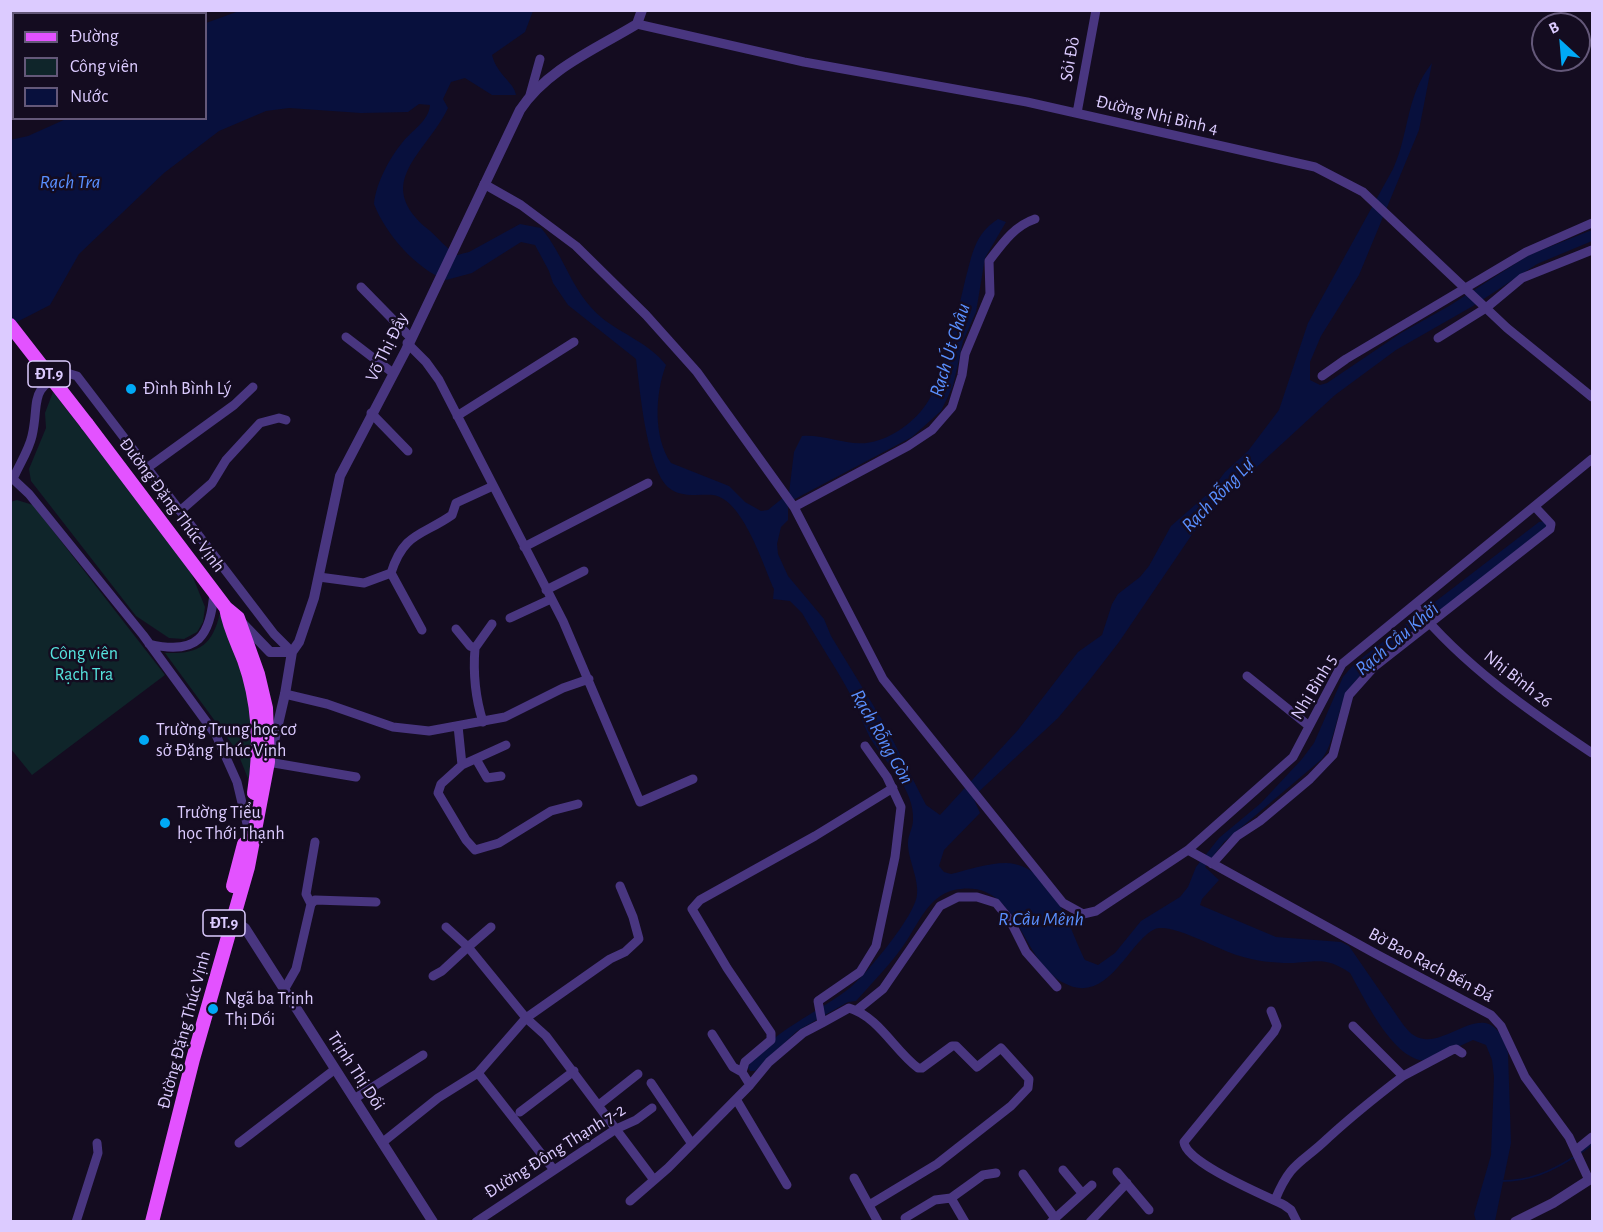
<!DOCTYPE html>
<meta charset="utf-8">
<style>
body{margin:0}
#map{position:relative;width:1603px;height:1232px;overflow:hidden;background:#140c20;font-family:"Alegreya Sans",sans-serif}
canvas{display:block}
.frame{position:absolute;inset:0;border:12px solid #dccbff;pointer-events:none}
.legend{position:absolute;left:12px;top:12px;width:195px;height:108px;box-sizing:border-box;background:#140c20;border:2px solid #645879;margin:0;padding:8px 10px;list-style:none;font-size:18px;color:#dccbff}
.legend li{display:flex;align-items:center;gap:12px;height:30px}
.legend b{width:30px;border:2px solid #645879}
.north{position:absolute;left:1531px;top:12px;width:60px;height:60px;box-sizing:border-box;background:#140c20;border:2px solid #645879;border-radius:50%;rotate:334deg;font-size:16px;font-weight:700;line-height:24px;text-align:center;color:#dccbff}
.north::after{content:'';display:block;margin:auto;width:21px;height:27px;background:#00a9f6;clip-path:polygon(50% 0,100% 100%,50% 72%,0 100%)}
</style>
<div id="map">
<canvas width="1603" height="1232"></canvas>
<div class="frame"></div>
<ul class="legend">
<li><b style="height:8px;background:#e352ff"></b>Đường</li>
<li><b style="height:16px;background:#0f252a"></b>Công viên</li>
<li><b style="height:16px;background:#08103d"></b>Nước</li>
</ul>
<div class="north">B</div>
</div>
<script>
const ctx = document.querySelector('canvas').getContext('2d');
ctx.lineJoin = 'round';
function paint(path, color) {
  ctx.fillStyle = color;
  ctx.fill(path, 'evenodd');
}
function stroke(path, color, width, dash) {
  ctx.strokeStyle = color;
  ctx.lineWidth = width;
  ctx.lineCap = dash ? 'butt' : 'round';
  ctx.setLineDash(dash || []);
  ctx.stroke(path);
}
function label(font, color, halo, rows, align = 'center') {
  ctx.font = font + ' "Alegreya Sans",sans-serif';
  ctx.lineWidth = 5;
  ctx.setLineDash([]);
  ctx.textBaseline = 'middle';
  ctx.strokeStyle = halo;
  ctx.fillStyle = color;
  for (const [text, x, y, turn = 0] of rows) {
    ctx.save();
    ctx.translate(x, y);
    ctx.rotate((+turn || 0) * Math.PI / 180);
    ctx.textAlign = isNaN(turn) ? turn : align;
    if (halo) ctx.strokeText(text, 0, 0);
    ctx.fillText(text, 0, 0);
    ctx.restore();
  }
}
paint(new Path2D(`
 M 53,392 L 188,565 L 205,607 L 203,622 L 197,632 L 184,639 L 169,638 L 136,616 L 31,481 L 29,469 L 46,428 L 45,413 Z
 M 17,500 L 33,505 L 165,675 L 32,775 L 11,749 L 10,502 Z
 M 220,613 L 253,701 L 251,786 L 237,751 L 165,653 C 198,654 212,647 220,613 Z`), '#0f252a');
paint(new Path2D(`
 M 239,11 L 533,11 L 525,32 L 492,55 C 497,75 514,82 516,95 L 492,95 L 465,78 L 451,82 L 443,99 L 448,108 C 426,154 371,183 429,230 C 438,238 446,248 457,255 L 469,252 L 520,224 L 541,228 C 565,256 571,292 602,318 C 622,334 650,344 666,365 C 655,394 653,437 671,463 L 729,486 L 745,502 L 761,511 L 768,510 L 789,493 L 794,452 L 802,436 C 829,434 852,450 879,440 C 899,434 922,415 931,396 C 945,365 957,315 965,281 C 972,256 974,234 998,219 L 1006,222 L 985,258 L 976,312 L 963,341 L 953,386 L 941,411 L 912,437 L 793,500 L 788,505 L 788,520 L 781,527 L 777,544 L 778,554 L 788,576 L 824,619 L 831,636 L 884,723 L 926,805 L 940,815 L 1018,730 L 1078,652 L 1102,635 L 1112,604 L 1118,594 L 1140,577 L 1149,566 L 1171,526 L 1211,491 L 1225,472 L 1248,451 L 1279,410 L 1308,323 L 1393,169 C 1410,132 1405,97 1432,63 L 1419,130 L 1359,275 L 1321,336 L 1310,362 L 1310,380 L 1320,385 L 1327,383 L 1401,333 L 1449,306 L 1529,255 L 1592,230 L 1592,241 L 1537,264 L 1473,306 L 1396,350 L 1335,395 L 1235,487 L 1193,533 L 1119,642 L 1088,682 L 1058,718 L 973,797 L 980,813 L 944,850 L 939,866 L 944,872 L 951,874 C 968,870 987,863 1006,863 C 1053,865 1068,926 1085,960 L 1098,965 L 1115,953 L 1141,921 L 1180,897 L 1188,887 L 1196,867 L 1219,838 L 1261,803 L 1302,759 L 1314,743 L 1343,677 L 1354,664 L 1539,522 L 1545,521 L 1548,528 C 1504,561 1460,595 1417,629 C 1396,646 1371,662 1354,683 C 1336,704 1338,736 1322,759 L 1224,842 L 1205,867 L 1219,880 L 1202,899 L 1200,905 L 1276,937 L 1341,942 L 1349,946 L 1402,1023 C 1408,1031 1414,1038 1424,1039 C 1454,1043 1491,992 1508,1053 L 1511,1143 L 1495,1221 L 1476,1221 L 1474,1214 L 1491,1155 L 1494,1077 L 1492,1060 L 1486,1045 L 1473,1040 L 1427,1061 C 1393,1061 1365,999 1350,973 C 1326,956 1316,962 1290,963 C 1273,963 1256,961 1240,956 C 1220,951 1172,922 1155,929 C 1129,940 1108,1007 1064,983 C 1019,960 1019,876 954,890 C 927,896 916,929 901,949 C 887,968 871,984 856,1001 L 848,1002 L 797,1031 L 755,1071 L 750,1071 L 748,1067 C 764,1035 823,1010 851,987 C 868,972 915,916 917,895 C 919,880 909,861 908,846 C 907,836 913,829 913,820 C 915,790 886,763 872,741 C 865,730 861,715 855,703 C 839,672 819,643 802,613 L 790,601 L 773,599 L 774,589 C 763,565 743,499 713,495 C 698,494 677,499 665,484 C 646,460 640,391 636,359 L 568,305 L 553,283 L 549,271 L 535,245 L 521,242 L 472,273 L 446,280 C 416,269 385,233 374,204 C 376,183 389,159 402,143 C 411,131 429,121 430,105 L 419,104 L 408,112 L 361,113 L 289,108 L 266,111 L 219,131 L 164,173 L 79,254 L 50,305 L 11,325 L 10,140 L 28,136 L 66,119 L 206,118 L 206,23 Z`), '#08103d');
stroke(new Path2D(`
 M 1579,1154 L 1592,1144
 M 1501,1181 C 1530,1181 1550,1172 1574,1157`), '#08103d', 2);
stroke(new Path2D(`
 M 145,14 L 157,10
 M 637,24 L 804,62 L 1027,102 L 1315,167 L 1363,192 L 1507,328 L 1592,397
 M 10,63 L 14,61
 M 530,95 L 540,59
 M 1077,113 L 1096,10
 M 484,184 L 521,205 L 576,246 L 646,315 L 697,372 L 794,507 L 883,679 L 1063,903 L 1083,914 L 1096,911 L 1188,850 L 1293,757 L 1342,664 L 1592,459
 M 361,287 L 410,337
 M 346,337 L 393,373
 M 1438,338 L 1486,308 L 1522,278 L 1592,250
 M 407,343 L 426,362 L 439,380 L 563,621 L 640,802 L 693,779
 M 1322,376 L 1346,359 L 1526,252 L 1592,223
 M 371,413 L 408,451
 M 457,416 L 574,342
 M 147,468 L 234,405 L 253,387
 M 794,507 L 908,446 L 932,430 L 952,407 L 962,375 L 965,354 L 990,294 L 989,261 C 1002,244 1014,226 1035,219
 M 180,511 L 212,483 L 226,460 L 260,423 L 279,418 L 286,420
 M 524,547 L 648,483
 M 391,573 C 404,532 422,536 452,515 L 456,503 L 493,486
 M 319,577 L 364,583 L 391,573 L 422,630
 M 546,590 L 584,571
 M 1415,606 C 1463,665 1529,711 1592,753
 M 510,618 L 551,599
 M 456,629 L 470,646 L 475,648 C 473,673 475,697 483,722
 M 149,644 C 198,656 211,636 214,591
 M 475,648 L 492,624
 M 1247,676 L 1309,726
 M 285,694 L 327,704 L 393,727 L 429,731 L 505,717 L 563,688 L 589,679
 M 458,726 L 462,765 L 441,784 L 438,793 L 466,840 L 475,850 L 499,843 L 551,811 L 578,804
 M 476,759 L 487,778 L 501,776
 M 268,762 L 356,777
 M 462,765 L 506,745
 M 248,828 L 237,782 L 216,735 L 143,635 L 29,494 L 13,479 C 19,465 29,450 32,436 C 40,402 27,388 67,373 L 77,376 L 274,634 L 292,652
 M 1188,850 L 1376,954 L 1491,1015 L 1501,1026 L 1525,1077 L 1569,1137 L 1589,1180
 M 1212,864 L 1237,836 L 1260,821 L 1310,779 L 1333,755 L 1349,695 L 1374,667 L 1550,529 L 1551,524 L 1536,508
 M 311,904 L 306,894 L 315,842
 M 446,927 L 468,947 L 491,927
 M 433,976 L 442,971 L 468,947 L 526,1018 L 546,1036 L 654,1180
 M 284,990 L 296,969 L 311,904 L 315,900 L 376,902
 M 857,1010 L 883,989 L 940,906 L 958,897 L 977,897 L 996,903 L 1010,920 L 1026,952 L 1057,987
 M 1271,1011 L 1277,1026 L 1274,1032 L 1184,1142 C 1186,1163 1264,1195 1284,1205 L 1291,1210 L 1297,1222
 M 822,1023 L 849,1008 C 879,1017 894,1050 918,1068 L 922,1068 L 952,1046 L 956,1046 L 977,1067 L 1001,1048 L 1029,1079 L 1028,1088 L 1011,1106 L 937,1164 L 869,1205
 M 712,1034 L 733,1067 L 742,1072
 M 478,1073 L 554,1170
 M 1403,1076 L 1452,1050 L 1456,1049 L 1462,1053
 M 651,1083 L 692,1144
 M 750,1085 L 742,1072 L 745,1062 L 771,1040 L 771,1033 L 727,968 L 692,909 L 700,900 L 815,836 L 893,788
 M 354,1099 L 423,1055
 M 736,1099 L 787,1185
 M 600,1104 L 638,1074
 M 520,1112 L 574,1071
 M 383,1142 L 438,1098 L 478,1073 L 526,1018 L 610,959 L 625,952 L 639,939 L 633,917 L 620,886
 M 239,1143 L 334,1070
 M 1576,1150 L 1592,1137
 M 1063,1170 L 1082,1193
 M 1117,1172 L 1149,1210
 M 1023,1174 L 1055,1218
 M 854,1178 L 878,1222
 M 1275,1200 C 1291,1161 1301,1164 1328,1138 C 1352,1116 1377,1096 1403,1076 L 1353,1026
 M 630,1201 L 668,1168 L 750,1085 L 769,1062 L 803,1033 L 822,1023 L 818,1001 L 860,972 L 876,946 L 895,857 L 901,807 L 887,777 L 865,746
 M 905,1218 L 935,1200 L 951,1198
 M 76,1222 L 98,1153 L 97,1143
 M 476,1222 L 616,1129 L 636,1120 L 652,1108
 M 965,1222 L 951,1198 L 983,1175 L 996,1173
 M 1051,1222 L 1092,1185
 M 1090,1222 L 1127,1183`), '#493680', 9);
stroke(new Path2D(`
 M 242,623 L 270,652 L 292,652
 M 271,754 L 285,694 L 292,652 L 299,642 L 314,598 L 340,476 L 406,350 L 520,110 C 547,69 596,49 637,24 L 642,10
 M 226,916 L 245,928 L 433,1222
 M 1515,1222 L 1553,1203 L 1592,1178`), '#493680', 10);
stroke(new Path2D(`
 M 87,424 L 226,608 L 238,618 L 258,674 L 266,708 L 268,762 L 248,867 L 193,1059 L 152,1222
 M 226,608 C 229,627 237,642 244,660 C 259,702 261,749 254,793
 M 233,886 L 244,844`), '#e352ff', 14);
stroke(new Path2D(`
 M 10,325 L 87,424`), '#e352ff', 14);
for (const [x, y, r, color] of [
 [131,389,6,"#00a9f6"],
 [144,740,6,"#00a9f6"],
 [165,823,6,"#00a9f6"],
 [213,1009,6,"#00a9f6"]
]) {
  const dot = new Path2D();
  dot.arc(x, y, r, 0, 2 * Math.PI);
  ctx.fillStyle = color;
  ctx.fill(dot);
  stroke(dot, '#140c20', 2);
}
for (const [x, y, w] of [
 [49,374,42],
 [224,923,42]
]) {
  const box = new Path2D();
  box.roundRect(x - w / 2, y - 13, w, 26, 4.5);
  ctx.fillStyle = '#140c20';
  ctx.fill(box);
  stroke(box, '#dccbff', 1.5);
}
label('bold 16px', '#dccbff', null, [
 ["ĐT.9",49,374],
 ["ĐT.9",224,923]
]);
label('18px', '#dccbff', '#140c20', [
 ["Sỏi Đỏ",1070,59,-80],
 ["Đường Nhị Bình 4",1157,115,13],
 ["Võ Thị Đầy",387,347,-64],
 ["Đường Đặng Thúc Vịnh",172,505,53],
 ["Nhị Bình 26",1518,679,38],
 ["Nhị Bình 5",1314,687,-59],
 ["Bờ Bao Rạch Bến Đá",1431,965,28],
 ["Đường Đặng Thúc Vịnh",184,1030,-75],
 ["Trịnh Thị Dối",356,1071,57],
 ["Đường Đông Thạnh 7-2",555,1151,-32]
]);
label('18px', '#dccbff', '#140c20', [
 ["Đình Bình Lý",143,389],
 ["Trường Trung học cơ",156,730],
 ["sở Đặng Thúc Vịnh",156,751],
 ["Trường Tiểu",177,813],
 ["học Thới Thạnh",177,834],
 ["Ngã ba Trịnh",225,999],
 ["Thị Dối",225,1020]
], 'left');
label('18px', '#55e1dc', '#140c20', [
 ["Công viên",84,654],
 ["Rạch Tra",84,675]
]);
label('italic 20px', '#598fff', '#140c20', [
 ["Rạch Tra",70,182],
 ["Rạch Út Châu",950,350,-73],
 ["Rạch Rỗng Lự",1218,495,-46],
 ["Rạch Cầu Khởi",1397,639,-40],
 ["Rạch Rỗng Gòn",882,737,60],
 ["R.Cầu Mênh",1041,919]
]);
</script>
